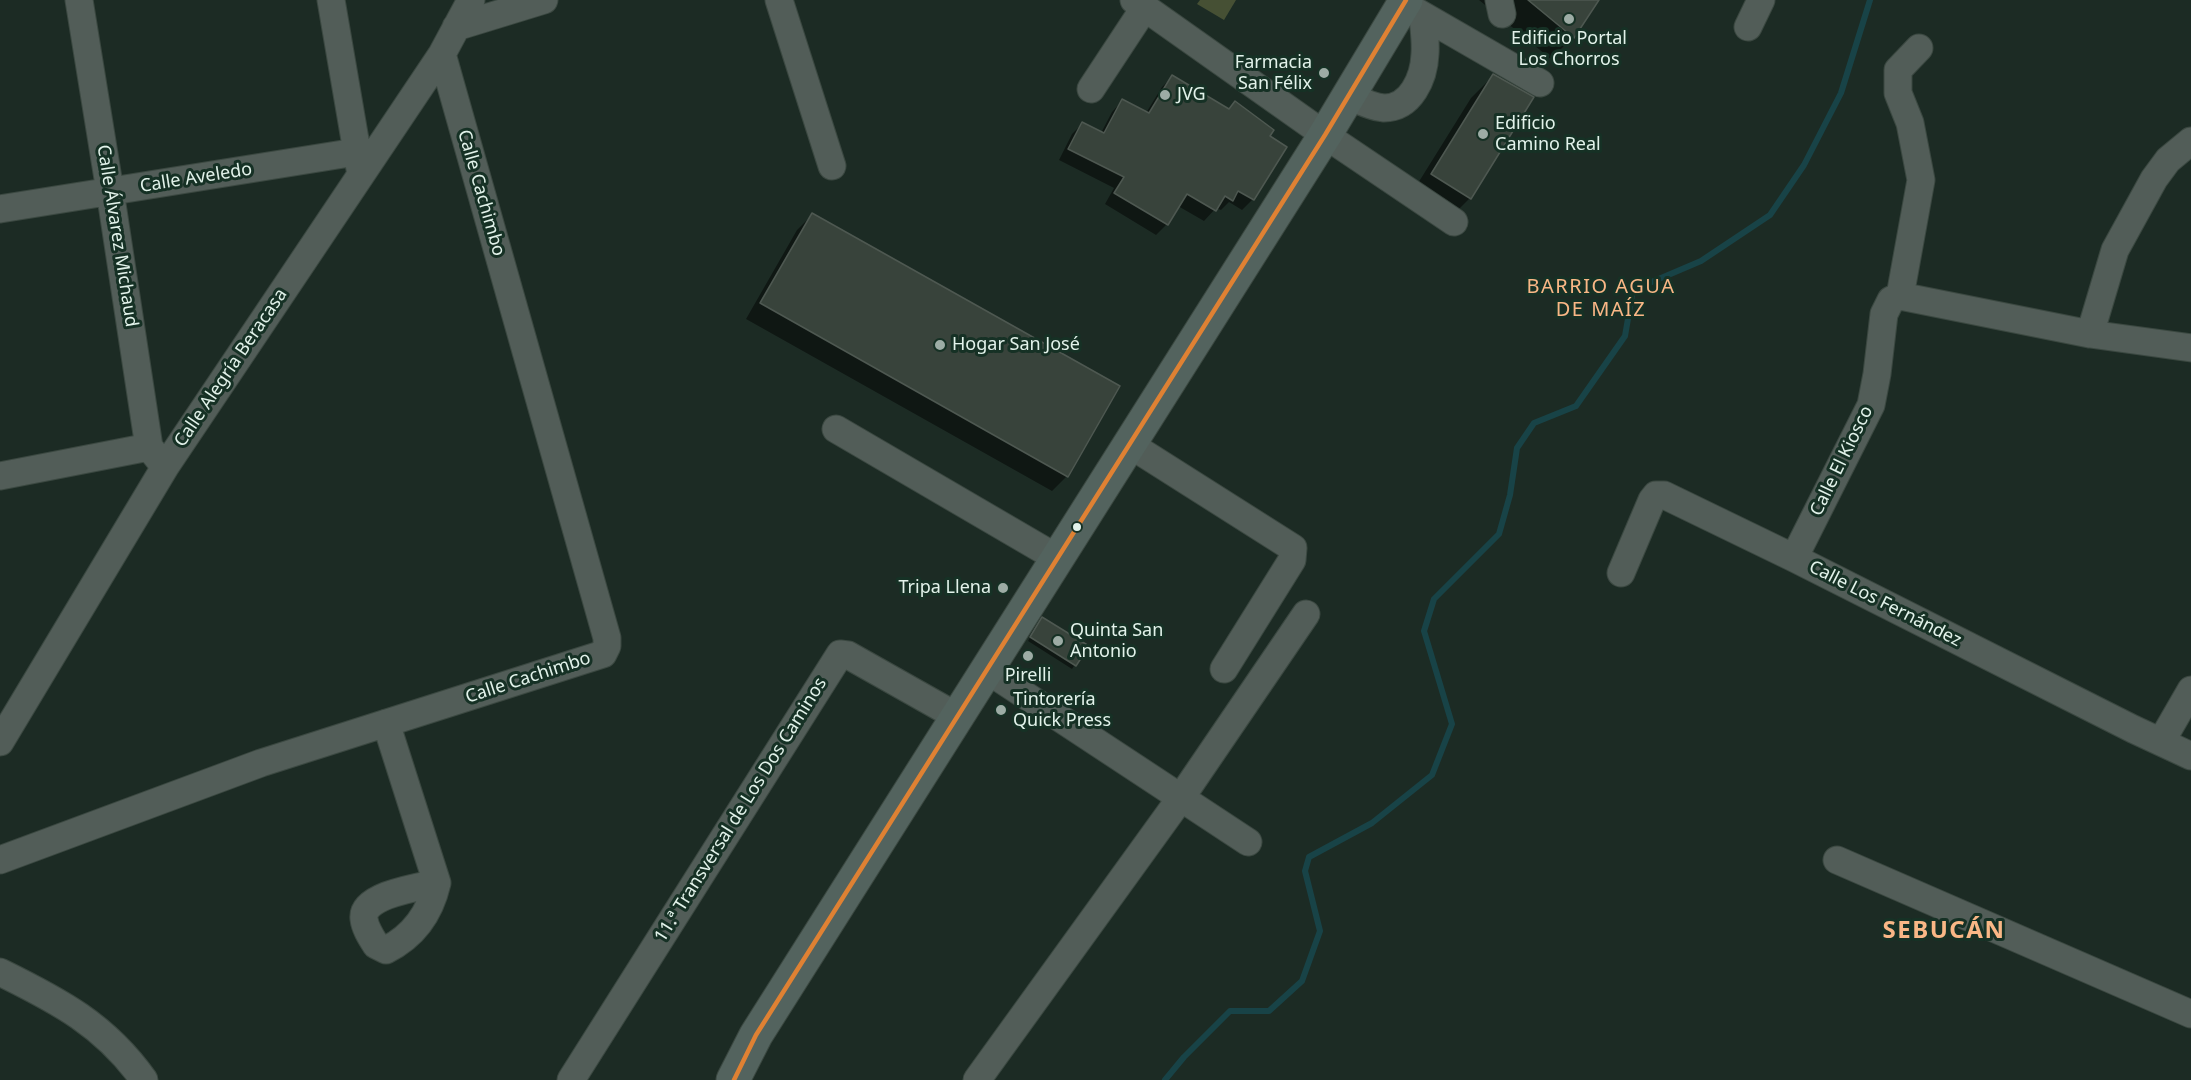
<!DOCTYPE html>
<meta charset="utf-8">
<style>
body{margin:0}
canvas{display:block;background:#1c2b24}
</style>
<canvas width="2191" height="1080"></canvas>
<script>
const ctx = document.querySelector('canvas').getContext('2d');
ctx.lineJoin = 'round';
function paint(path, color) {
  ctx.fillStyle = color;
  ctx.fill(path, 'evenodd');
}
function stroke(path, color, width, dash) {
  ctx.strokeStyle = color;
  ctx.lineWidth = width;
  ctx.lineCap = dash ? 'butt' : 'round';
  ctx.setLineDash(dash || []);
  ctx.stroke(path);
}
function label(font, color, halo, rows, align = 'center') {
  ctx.font = font + ' "Noto Sans",sans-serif';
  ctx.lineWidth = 6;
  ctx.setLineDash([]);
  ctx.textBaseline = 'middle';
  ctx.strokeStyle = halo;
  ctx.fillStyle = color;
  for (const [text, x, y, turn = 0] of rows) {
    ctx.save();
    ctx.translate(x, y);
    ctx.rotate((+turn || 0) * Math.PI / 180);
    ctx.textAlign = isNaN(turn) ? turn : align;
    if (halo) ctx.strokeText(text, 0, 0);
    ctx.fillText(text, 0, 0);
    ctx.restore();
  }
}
paint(new Path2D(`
 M 1200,0 L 1236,0 L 1224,20 L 1197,4 Z`), '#465034');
paint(new Path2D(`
 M 1479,0 L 1597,0 L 1573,37 L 1551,59 Z
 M 1493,76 L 1470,198 L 1448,220 L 1410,196 L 1471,98 Z
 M 1172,77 L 1268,136 L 1253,199 L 1242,210 L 1229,202 L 1221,210 L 1216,208 L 1204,221 L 1178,206 L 1166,225 L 1156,235 L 1105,204 L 1114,188 L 1059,160 L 1072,134 L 1083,123 L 1101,133 L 1112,112 L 1122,101 L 1146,113 L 1162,87 Z
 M 812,215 L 1067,476 L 1052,491 L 746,319 L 797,230 Z
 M 1039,622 L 1087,647 L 1072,669 L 1028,641 Z`), '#0007');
stroke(new Path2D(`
 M 1165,1080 L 1184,1057 L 1230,1011 L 1269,1011 L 1302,981 L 1320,931 L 1305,871 L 1309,857 L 1372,823 L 1432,775 L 1452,724 L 1424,631 L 1434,599 L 1499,534 L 1510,495 L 1517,448 L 1534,423 L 1576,406 L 1625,336 L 1633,290 L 1701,261 L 1770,215 L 1804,165 L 1841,93 L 1870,0`), '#184347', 6);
const building = new Path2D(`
 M 1528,0 L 1599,0 L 1574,38 Z
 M 1493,74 L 1534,97 L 1471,199 L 1431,174 Z
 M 1172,75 L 1229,109 L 1235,101 L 1274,130 L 1270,136 L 1287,147 L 1254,200 L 1238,191 L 1233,201 L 1225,196 L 1216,211 L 1187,194 L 1168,225 L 1114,193 L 1124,177 L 1068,149 L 1082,122 L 1104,133 L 1122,99 L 1149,113 Z
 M 812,213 L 1120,386 L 1068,477 L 760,303 Z
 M 1042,617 L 1089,646 L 1076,666 L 1030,637 Z`);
paint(building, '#38433b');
stroke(building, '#4e5851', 1.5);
const minor = new Path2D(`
 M 79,0 L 110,191 L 149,447 L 165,467
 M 331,0 L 360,169
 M 779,0 L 832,166
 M 1134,0 L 1325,135 L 1454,222
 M 1499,0 L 1502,14
 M 1403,4 L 1540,83
 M 456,27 L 544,0
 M 1748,27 L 1761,0
 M 1091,89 L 1145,7
 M 1349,96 C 1360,101 1372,107 1384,108 C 1411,108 1424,78 1425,54 C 1426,42 1424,29 1423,17
 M 0,209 L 356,152
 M 1900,296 L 2090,334 L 2191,348
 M 1900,296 L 1921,180 L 1910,123 L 1898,93 L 1898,70 L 1919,48
 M 2090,334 L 2115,250 L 2154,179 L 2168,160 L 2191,141
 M 836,429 L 1057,558
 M 1129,444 L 1293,548 L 1292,560 L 1224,669
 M 0,476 L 149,447
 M 1794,558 L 1871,405 L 1877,374 L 1884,314 L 1891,300 L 1900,296
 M 1621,573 L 1652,500 L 1656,495 L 1664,495 L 1794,558 L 2133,729 L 2191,756
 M 987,670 L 1248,842
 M 386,723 L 437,883 C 430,913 414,936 386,950 L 376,945 C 371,937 365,928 364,919 C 361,895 419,887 437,883
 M 0,742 L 165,467 L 442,54 L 471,0
 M 2161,742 L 2191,690
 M 0,860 L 261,763 L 603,654 L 607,646 L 607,638 L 442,54
 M 1837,860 L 2191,1014
 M 0,972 C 59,1001 105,1025 144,1080
 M 571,1080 L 840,654 L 848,655 L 958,717
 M 977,1080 L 1180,799 L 1306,614`);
const major = new Path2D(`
 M 733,1080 L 756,1035 L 1325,135 L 1406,0`);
stroke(minor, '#3b4841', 29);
stroke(major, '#3b4841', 35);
stroke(minor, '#525d58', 27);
stroke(major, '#53635e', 33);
stroke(new Path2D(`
 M 734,1080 L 756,1035 L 1325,135 L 1406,0`), '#df8133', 4.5);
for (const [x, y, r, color] of [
 [1569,19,6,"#9daca5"],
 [1324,73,6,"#9daca5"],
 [1165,95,6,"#9daca5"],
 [1483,134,6,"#9daca5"],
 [940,345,6,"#9daca5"],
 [1077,527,5,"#e2f2ea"],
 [1003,588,6,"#9daca5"],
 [1058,641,6,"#9daca5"],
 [1028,656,6,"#9daca5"],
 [1001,710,6,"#9daca5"]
]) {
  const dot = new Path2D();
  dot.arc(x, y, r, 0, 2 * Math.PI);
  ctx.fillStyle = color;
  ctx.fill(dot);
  stroke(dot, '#163125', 2);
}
label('18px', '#e2f2ea', '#163125', [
 ["Edificio Portal",1569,39,"center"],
 ["Los Chorros",1569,60,"center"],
 ["Farmacia",1312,63,"right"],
 ["San Félix",1312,84,"right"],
 ["JVG",1177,95],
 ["Edificio",1495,124],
 ["Camino Real",1495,145],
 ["Hogar San José",952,345],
 ["Tripa Llena",991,588,"right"],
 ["Quinta San",1070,631],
 ["Antonio",1070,652],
 ["Pirelli",1028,676,"center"],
 ["Tintorería",1013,700],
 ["Quick Press",1013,721]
], 'left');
label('18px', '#e2f2ea', '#163125', [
 ["Calle Aveledo",196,178,-9],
 ["Calle Cachimbo",481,193,74],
 ["Calle Álvarez Michaud",117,236,81],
 ["Calle Alegría Beracasa",231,368,-56],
 ["Calle El Kiosco",1842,461,-64],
 ["Calle Los Fernández",1885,604,27],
 ["Calle Cachimbo",528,678,-18],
 ["11.ª Transversal de Los Dos Caminos",741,810,-58]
]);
ctx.letterSpacing = '1.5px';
label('20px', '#f9b786', '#163125', [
 ["BARRIO AGUA",1601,287],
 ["DE MAÍZ",1601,310]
]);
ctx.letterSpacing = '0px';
ctx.letterSpacing = '1.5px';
label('bold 24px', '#f9b786', '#163125', [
 ["SEBUCÁN",1944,931]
]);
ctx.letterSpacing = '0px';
</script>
